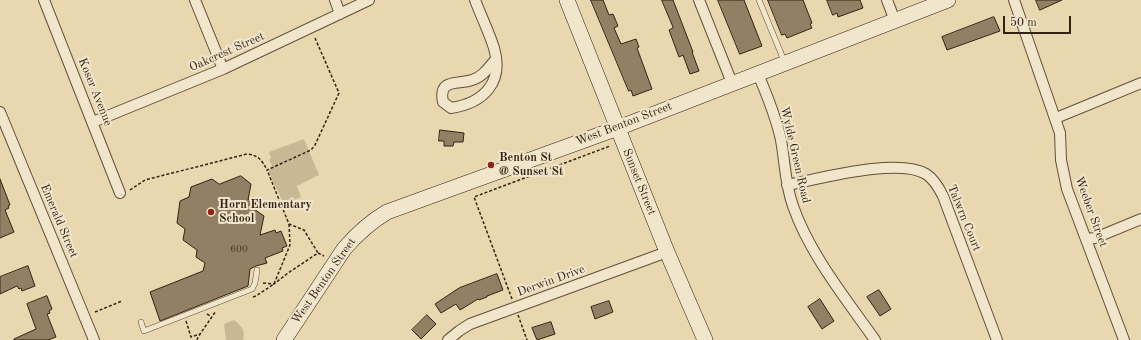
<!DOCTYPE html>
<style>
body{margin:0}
#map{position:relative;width:1141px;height:340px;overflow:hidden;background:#e9d7b0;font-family:"Old Standard TT",serif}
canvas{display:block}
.scale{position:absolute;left:1003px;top:16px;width:68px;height:18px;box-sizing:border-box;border:2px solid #342213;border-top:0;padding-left:5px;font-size:12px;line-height:14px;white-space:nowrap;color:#342213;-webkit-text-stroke:3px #f1e5cc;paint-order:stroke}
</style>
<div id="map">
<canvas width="1141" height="340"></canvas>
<div class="scale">50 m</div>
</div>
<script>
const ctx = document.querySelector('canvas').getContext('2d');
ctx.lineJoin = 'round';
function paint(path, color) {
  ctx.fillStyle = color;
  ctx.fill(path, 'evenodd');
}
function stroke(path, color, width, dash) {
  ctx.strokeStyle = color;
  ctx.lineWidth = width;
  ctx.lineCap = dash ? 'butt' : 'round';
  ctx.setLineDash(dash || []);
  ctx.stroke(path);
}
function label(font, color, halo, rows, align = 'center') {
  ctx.font = font + ' "Old Standard TT",serif';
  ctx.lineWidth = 4;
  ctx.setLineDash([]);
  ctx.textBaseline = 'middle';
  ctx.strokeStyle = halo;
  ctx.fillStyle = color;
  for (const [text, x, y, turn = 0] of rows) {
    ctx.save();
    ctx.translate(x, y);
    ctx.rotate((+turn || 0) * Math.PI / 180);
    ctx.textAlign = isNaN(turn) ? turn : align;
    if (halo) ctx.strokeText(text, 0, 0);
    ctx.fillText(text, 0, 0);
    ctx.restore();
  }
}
paint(new Path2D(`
 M 304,139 L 319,175 L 297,186 L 301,197 L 284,204 L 268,171 L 272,166 L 269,160 L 271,158 L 269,152 Z
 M 234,320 C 241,325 246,331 243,340 L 226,340 L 224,324 Z`), '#cab895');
const building = new Path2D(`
 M 591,0 L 603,0 L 609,15 L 613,14 L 618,26 L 614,28 L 621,44 L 636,39 L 639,47 L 637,48 L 652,89 L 633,96 L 631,90 L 629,91 Z
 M 662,0 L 673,0 L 693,52 L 692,52 L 699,71 L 690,74 L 683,55 L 679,57 L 669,30 L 673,28 Z
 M 718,0 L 744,0 L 762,46 L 740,54 Z
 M 768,0 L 803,0 L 812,23 L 810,24 L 812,28 L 787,38 L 785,34 L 782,35 Z
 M 827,0 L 860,0 L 863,8 L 838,17 L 837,13 L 833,15 Z
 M 1036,0 L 1062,0 L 1040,10 Z
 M 994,17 L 1000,31 L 947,50 L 942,37 Z
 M 440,130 L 464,133 L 463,142 L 454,142 L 453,146 L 444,146 L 444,141 L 439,141 Z
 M 241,176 L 251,184 L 248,200 L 254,197 L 257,205 L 251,207 L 264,216 L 260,235 L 275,230 L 276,233 L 281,231 L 287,246 L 282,248 L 283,251 L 265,258 L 267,263 L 256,266 L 250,269 L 248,286 L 160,321 L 150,292 L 203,271 L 205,263 L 196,257 L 197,250 L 183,240 L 185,229 L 177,223 L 180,201 L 189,197 L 191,187 L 212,179 L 219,184 Z
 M 0,179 L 10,205 L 8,206 L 9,208 L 5,210 L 14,232 L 0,238 Z
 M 28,266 L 35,286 L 22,291 L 21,288 L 19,289 L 17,286 L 0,294 L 0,277 Z
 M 497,274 L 503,290 L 487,296 L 487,297 L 479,300 L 478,299 L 460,310 L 456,304 L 441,313 L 435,304 L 459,288 Z
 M 879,290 L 891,309 L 880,316 L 867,297 Z
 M 47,296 L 52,309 L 49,311 L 50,313 L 47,314 L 56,337 L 48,340 L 14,340 L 14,339 L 36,329 L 27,304 Z
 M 820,299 L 834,321 L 822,329 L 808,307 Z
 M 609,301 L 613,312 L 595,319 L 591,307 Z
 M 427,315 L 436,324 L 421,339 L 412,330 Z
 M 551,322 L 555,334 L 537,340 L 532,328 Z`);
paint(building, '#928065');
stroke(building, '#342213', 1);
const lane = new Path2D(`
 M 759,0 L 785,63
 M 141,322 L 144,331 L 252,289 L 255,283 L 257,270`);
const street = new Path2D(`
 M 44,0 L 120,193
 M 195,0 L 223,69
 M 335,0 L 340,14
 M 475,0 C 481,16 489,32 494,48 C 504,82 484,103 451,108 L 443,102 C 438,78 458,85 472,80 C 483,77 489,67 496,59
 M 699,0 L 732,83
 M 887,0 L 895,21
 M 1014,0 L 1060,133 L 1061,160 L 1067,189 L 1124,340
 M 758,74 C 767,95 776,117 781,140 C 785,162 785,184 793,206 C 809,253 846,299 875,340
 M 0,112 L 94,340
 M 1056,118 L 1141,83
 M 93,122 L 223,69 L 369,0
 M 787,185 C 819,179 898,157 926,174 C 934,179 939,188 943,196 L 997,340
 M 1087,239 L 1095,238 L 1141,219
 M 448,340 L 459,331 L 470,324 L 667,252`);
const secondary = new Path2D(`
 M 567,0 L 667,252 L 705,340
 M 284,340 L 344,249 C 357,234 370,222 387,212 L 618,128 L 948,0`);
stroke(lane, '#614f3a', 6);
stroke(street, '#614f3a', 12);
stroke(secondary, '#342213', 16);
stroke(new Path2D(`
 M 315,38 L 339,93 L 315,145 L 311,150 L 267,170 L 289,224 L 304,230 L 318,253
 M 130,190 L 145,180 L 247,154 C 258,155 262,160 267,170
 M 263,283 L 274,284 L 288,273 L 318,253 L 324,256
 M 253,297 L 256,296 L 274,284 L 290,245 L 289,224
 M 512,299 L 474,197 L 610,146
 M 95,312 L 122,301
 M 207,314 L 212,317
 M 518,315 L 527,340
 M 186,321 L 191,337 L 200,334
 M 197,340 L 198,337 L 216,311`), '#342213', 1.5, [3, 2]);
stroke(lane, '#f1e5cc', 5);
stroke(street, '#f1e5cc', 10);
stroke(secondary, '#f1e5cc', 15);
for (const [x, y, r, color] of [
 [491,165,4,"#8f2418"],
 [211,212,4,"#8f2418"]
]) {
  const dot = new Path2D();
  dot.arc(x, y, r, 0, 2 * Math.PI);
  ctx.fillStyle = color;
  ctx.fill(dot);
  stroke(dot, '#f1e5cc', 1.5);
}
label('10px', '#4c3a28', null, [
 ["600",239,249]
]);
label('12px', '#342213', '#f1e5cc', [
 ["Oakcrest Street",227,52,-24],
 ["Koser Avenue",95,92,68],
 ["West Benton Street",624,124,-21],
 ["Wylde Green Road",795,155,77],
 ["Sunset Street",639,182,68],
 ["Weeber Street",1091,212,70],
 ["Talwrn Court",964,218,68],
 ["Emerald Street",59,221,67],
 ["West Benton Street",324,281,-55],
 ["Derwin Drive",551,281,-20]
]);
label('bold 12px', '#342213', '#f1e5cc', [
 ["Benton St",499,158],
 ["@ Sunset St",499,172],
 ["Horn Elementary",219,205],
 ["School",219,219]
], 'left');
</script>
